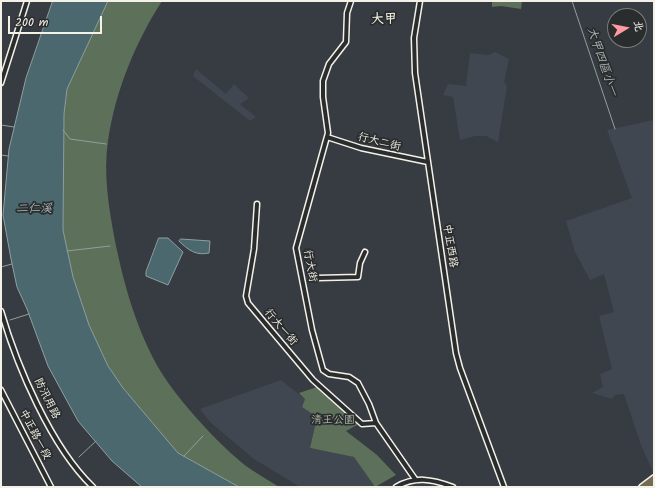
<!DOCTYPE html>
<meta charset="utf-8">
<style>
body{margin:0}
#map{position:relative;width:655px;height:488px;overflow:hidden;background:#373c42;font-family:Kalam,"LXGW WenKai TC",sans-serif}
canvas{display:block}
.frame{position:absolute;inset:0;border:2px solid #f4f1e8;pointer-events:none}
.north{position:absolute;left:607px;top:8px;width:40px;height:40px;box-sizing:border-box;background:#2a2d2e;border:1px solid #7b7b78;border-radius:50%;rotate:80deg;font-size:11px;font-weight:700;line-height:16px;text-align:center;color:#f4f1e8}
.north::after{content:'';display:block;margin:auto;width:14px;height:18px;background:#ff9aa2;clip-path:polygon(50% 0,100% 100%,50% 72%,0 100%)}
.scale{position:absolute;left:8px;top:16px;width:94px;height:18px;box-sizing:border-box;border:2px solid #f4f1e8;border-top:0;padding-left:5px;font-size:12px;line-height:14px;white-space:nowrap;color:#f4f1e8;-webkit-text-stroke:3px #2a2d2e;paint-order:stroke}
</style>
<div id="map">
<canvas width="655" height="488"></canvas>
<div class="frame"></div>
<div class="north">北</div>
<div class="scale">200 m</div>
</div>
<script>
const ctx = document.querySelector('canvas').getContext('2d');
ctx.lineJoin = 'round';
function paint(path, color) {
  ctx.fillStyle = color;
  ctx.fill(path, 'evenodd');
}
function stroke(path, color, width, dash) {
  ctx.strokeStyle = color;
  ctx.lineWidth = width;
  ctx.lineCap = dash ? 'butt' : 'round';
  ctx.setLineDash(dash || []);
  ctx.stroke(path);
}
function label(font, color, halo, rows, align = 'center') {
  ctx.font = font + ' Kalam,"LXGW WenKai TC",sans-serif';
  ctx.lineWidth = 3.5;
  ctx.setLineDash([]);
  ctx.textBaseline = 'middle';
  ctx.strokeStyle = halo;
  ctx.fillStyle = color;
  for (const [text, x, y, turn = 0] of rows) {
    ctx.save();
    ctx.translate(x, y);
    ctx.rotate((+turn || 0) * Math.PI / 180);
    ctx.textAlign = isNaN(turn) ? turn : align;
    if (halo) ctx.strokeText(text, 0, 0);
    ctx.fillText(text, 0, 0);
    ctx.restore();
  }
}
paint(new Path2D(`
 M 495,52 L 509,59 L 504,82 L 507,86 L 498,142 L 486,136 L 475,136 L 460,140 L 453,97 L 443,95 L 448,84 L 466,86 L 470,53 L 488,55 Z
 M 196,69 L 226,94 L 234,84 L 249,98 L 240,104 L 256,117 L 250,121 L 193,76 Z
 M 654,120 L 654,471 L 653,472 L 641,445 L 624,394 L 615,395 L 612,399 L 592,393 L 603,387 L 600,374 L 612,369 L 599,316 L 614,312 L 604,274 L 590,280 L 575,252 L 566,221 L 632,198 L 607,130 Z
 M 281,380 L 305,399 L 302,407 L 317,416 L 310,448 L 354,457 L 375,487 L 300,487 L 254,459 L 210,422 L 200,409 Z`), '#404750');
paint(new Path2D(`
 M 108,1 L 162,1 C 135,43 115,92 108,141 C 103,174 109,209 115,241 C 124,285 137,332 161,372 C 179,401 219,445 246,466 C 256,473 268,480 279,487 L 239,487 L 178,453 L 123,388 L 108,366 L 89,325 L 73,277 L 63,230 L 64,114 L 67,89 Z
 M 492,1 L 522,1 L 521,9 L 501,6 L 492,7 Z
 M 320,386 L 353,416 L 357,425 L 346,431 L 377,455 L 396,475 L 375,487 L 354,457 L 310,448 L 317,417 L 302,407 L 305,399 L 299,393 Z`), '#5d705a');
const water = new Path2D(`
 M 53,1 L 108,1 L 67,89 L 64,114 L 63,230 L 73,277 L 89,325 L 108,366 L 123,388 L 178,453 L 239,487 L 142,487 L 112,461 L 78,421 L 48,366 L 27,309 L 17,287 L 11,259 L 3,215 L 9,149 L 26,78 Z
 M 159,238 L 168,238 L 183,252 L 168,285 L 146,276 L 146,272 Z
 M 181,239 L 210,241 L 209,253 C 196,256 188,250 179,241 Z`);
paint(water, '#4b686f');
stroke(water, '#8f9f9f', 1);
stroke(new Path2D(`
 M 572,1 L 615,129
 M 1,125 L 14,127
 M 63,130 L 70,139 L 106,144
 M 1,155 L 8,156
 M 67,251 L 110,246
 M 1,267 L 12,264
 M 10,320 L 29,314
 M 184,456 L 203,436
 M 79,457 L 96,441`), '#8f9f9f', 1);
const minor = new Path2D(`
 M 351,1 L 347,13 L 346,42 L 329,64 L 323,81 L 323,97 L 328,133 L 296,248 L 312,330 L 323,370 L 329,374 L 349,377 L 358,383 L 369,404 L 376,423 L 415,479
 M 420,1 L 414,38 L 415,73 L 456,353 L 460,368 L 504,487
 M 1,83 L 27,1
 M 327,137 L 361,148 L 428,162
 M 257,204 L 254,249 L 246,296 L 248,303 L 313,380 L 362,424 L 376,423
 M 317,278 L 358,277 L 360,263 L 365,252
 M 1,311 C 17,366 51,447 93,487
 M 1,390 L 51,487
 M 396,487 C 415,476 432,479 453,487`);
const major = new Path2D(`
 M 642,487 L 654,478
 M 650,487 L 654,484`);
stroke(minor, '#f4f1e8', 7);
stroke(major, '#f4f1e8', 8);
stroke(minor, '#2a2d2e', 4);
stroke(major, '#736b52', 5);
label('11px', '#f4f1e8', '#2a2d2e', [
 ["行大二街",379,143,14],
 ["中正西路",449,246,81],
 ["行大街",309,266,80],
 ["行大一街",280,328,49],
 ["防汛用路",46,399,63],
 ["中正路一段",34,435,62]
]);
label('11px', '#b0b7a8', '#2a2d2e', [
 ["清王公園",333,421]
]);
label('italic 12px', '#b0bab8', '#2a2d2e', [
 ["大甲四區小一",601,62,71],
 ["二仁溪",34,210]
]);
label('bold 13px', '#f4f1e8', '#2a2d2e', [
 ["大甲",384,21]
]);
</script>
